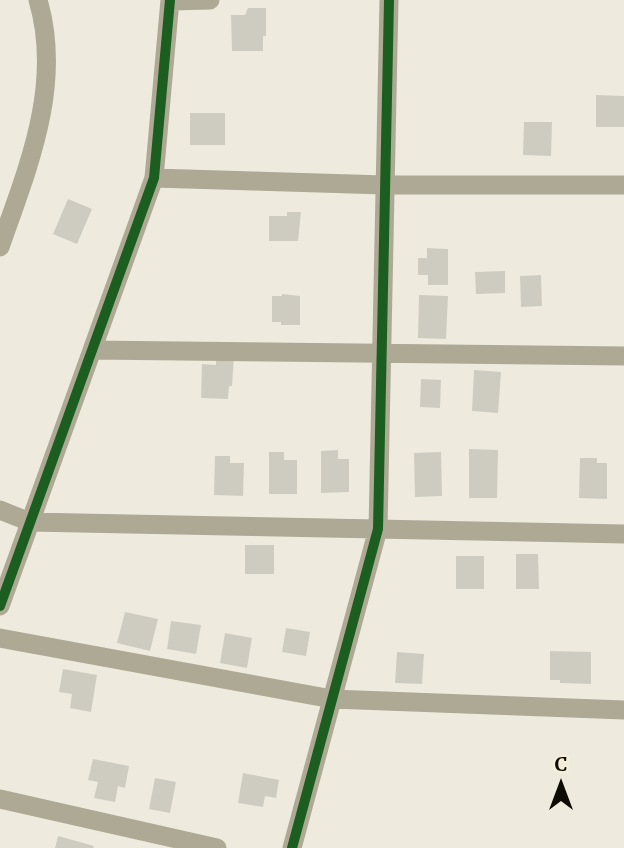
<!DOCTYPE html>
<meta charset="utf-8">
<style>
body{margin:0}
#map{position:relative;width:624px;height:848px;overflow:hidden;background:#eeebde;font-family:Merriweather,serif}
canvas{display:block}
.north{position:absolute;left:526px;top:750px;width:70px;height:70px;-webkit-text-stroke:5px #f4efd8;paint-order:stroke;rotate:0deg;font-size:19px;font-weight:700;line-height:28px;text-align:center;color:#0e0c05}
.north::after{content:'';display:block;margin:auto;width:24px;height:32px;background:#0e0c05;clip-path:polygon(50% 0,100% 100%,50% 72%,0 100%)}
</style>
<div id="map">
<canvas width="624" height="848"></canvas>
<div class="north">С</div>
</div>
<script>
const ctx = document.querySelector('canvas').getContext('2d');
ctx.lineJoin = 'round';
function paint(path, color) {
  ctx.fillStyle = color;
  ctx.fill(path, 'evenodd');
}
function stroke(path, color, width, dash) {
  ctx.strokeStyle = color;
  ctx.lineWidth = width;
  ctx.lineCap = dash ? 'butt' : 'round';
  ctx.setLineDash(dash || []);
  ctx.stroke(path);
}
paint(new Path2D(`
 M 248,8 L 266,8 L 266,36 L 263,36 L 263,51 L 232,51 L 231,15 L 245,15 Z
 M 596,95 L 624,96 L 624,127 L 596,127 Z
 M 190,113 L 225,113 L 225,145 L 190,145 Z
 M 524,122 L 552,122 L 551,156 L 523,155 Z
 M 68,199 L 92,209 L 77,244 L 53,234 Z
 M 287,212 L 301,212 L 298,241 L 269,241 L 269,216 L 287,216 Z
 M 427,248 L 448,249 L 448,285 L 428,285 L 428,275 L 418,275 L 418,258 L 427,258 Z
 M 505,271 L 505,293 L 476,294 L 475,272 Z
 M 541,275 L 542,306 L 521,307 L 520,276 Z
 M 282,294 L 300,296 L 300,325 L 281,325 L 281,322 L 272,322 L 272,296 L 282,296 Z
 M 419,295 L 448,296 L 446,339 L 418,338 Z
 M 216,356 L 234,356 L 232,386 L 229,386 L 228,399 L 201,398 L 202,364 L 216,365 Z
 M 474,370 L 501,372 L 498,413 L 472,411 Z
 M 421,379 L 441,380 L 440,408 L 420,407 Z
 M 469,449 L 498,450 L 497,498 L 469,498 Z
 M 338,450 L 338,459 L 349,459 L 349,492 L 321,493 L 321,451 Z
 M 269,452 L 284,452 L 284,460 L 297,460 L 297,494 L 269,494 Z
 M 441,452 L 442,496 L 415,497 L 414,453 Z
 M 215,456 L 230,456 L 230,463 L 244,463 L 243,496 L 214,495 Z
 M 580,458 L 597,458 L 597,463 L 607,463 L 607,499 L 579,498 Z
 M 245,545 L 274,545 L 274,574 L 245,574 Z
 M 516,554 L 538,554 L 539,589 L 516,589 Z
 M 456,556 L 484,556 L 484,589 L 456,589 Z
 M 125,612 L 158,619 L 150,651 L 117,643 Z
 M 171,621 L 201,625 L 196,654 L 167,649 Z
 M 286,628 L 310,632 L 306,656 L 282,652 Z
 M 225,633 L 252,638 L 247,668 L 220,663 Z
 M 550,651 L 591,652 L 591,684 L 560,683 L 560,680 L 550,680 Z
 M 397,652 L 424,654 L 422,684 L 395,683 Z
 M 63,669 L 97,675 L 91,712 L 70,708 L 72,694 L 59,692 Z
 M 93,759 L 129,766 L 125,788 L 118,786 L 115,802 L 94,798 L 98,782 L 88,780 Z
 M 243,773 L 279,780 L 276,798 L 265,796 L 263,807 L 238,803 Z
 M 155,778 L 176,782 L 170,813 L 149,809 Z
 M 58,836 L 94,846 L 93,848 L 55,848 Z`), '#ceccc1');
stroke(new Path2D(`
 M 171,1 L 210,0
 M 154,178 L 385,185 L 624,185
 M 0,247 C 28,167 63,85 38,0
 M 92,350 L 624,356
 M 0,510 L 30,522 L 624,534
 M 0,606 L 154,178 L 170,0
 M 0,638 L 332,699 L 624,710
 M 0,799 L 217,848
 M 292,848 L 378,529 L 389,0`), '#ada994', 19);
stroke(new Path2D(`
 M 0,606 L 154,178 L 170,0
 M 292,848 L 378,529 L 389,0`), '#1b5e20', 10);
</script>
